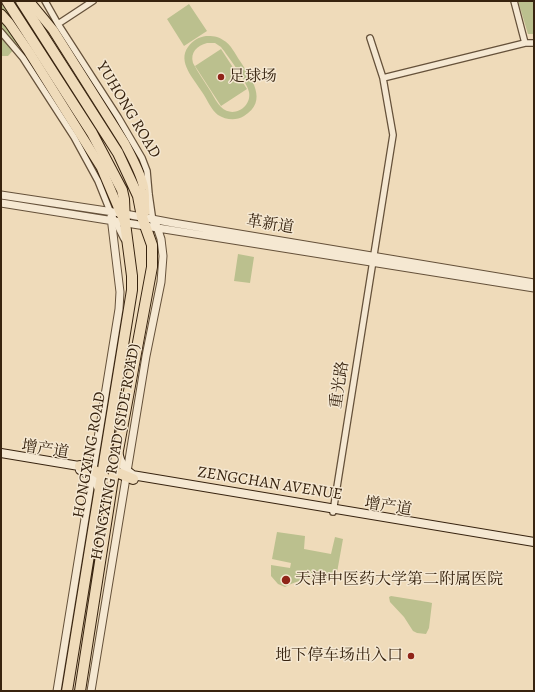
<!DOCTYPE html>
<meta charset="utf-8">
<style>
body{margin:0}
#map{position:relative;width:535px;height:692px;overflow:hidden;background:#efdbba;font-family:Alegreya,serif}
canvas{display:block}
.frame{position:absolute;inset:0;border:2px solid #37230f;pointer-events:none}
</style>
<div id="map">
<canvas width="535" height="692"></canvas>
<div class="frame"></div>
</div>
<script>
const ctx = document.querySelector('canvas').getContext('2d');
ctx.lineJoin = 'round';
function paint(path, color) {
  ctx.fillStyle = color;
  ctx.fill(path, 'evenodd');
}
function stroke(path, color, width, dash) {
  ctx.strokeStyle = color;
  ctx.lineWidth = width;
  ctx.lineCap = dash ? 'butt' : 'round';
  ctx.setLineDash(dash || []);
  ctx.stroke(path);
}
function label(font, color, halo, rows, align = 'center') {
  ctx.font = font + ' Alegreya,"Noto Serif SC",serif';
  ctx.lineWidth = 3;
  ctx.setLineDash([]);
  ctx.textBaseline = 'middle';
  ctx.strokeStyle = halo;
  ctx.fillStyle = color;
  for (const [text, x, y, turn = 0] of rows) {
    ctx.save();
    ctx.translate(x, y);
    ctx.rotate((+turn || 0) * Math.PI / 180);
    ctx.textAlign = isNaN(turn) ? turn : align;
    if (halo) ctx.strokeText(text, 0, 0);
    ctx.fillText(text, 0, 0);
    ctx.restore();
  }
}
paint(new Path2D(`
 M 1,1 L 35,1 L 44,15 L 8,56 L 1,56 Z
 M 518,1 L 534,1 L 534,34 L 528,34 Z
 M 189,4 L 207,31 L 184,46 L 167,19 Z
 M 206,36 C 212,36 218,36 223,40 C 231,44 235,54 240,61 C 251,78 269,101 244,116 C 236,121 226,120 218,115 C 211,110 207,99 202,92 C 194,79 177,62 188,47 C 193,40 199,37 206,36 ZM 207,43 L 215,43 L 221,47 C 228,56 247,82 249,92 C 252,107 233,119 221,107 C 217,103 214,97 211,92 C 205,82 198,73 193,63 C 190,52 197,46 207,43 Z
 M 221,49 L 247,89 L 221,106 L 195,66 Z
 M 238,254 L 254,257 L 250,283 L 234,281 Z
 M 277,532 L 305,536 L 304,549 L 331,554 L 335,537 L 343,539 L 336,578 C 318,577 301,578 285,587 L 278,584 L 271,576 L 271,565 L 290,568 L 291,563 L 272,559 Z
 M 391,596 L 428,602 L 432,603 L 429,628 L 426,634 L 417,633 L 413,631 L 404,617 L 390,602 L 389,597 Z`), '#bbc08e');
const minor = new Path2D(`
 M 45,1 L 58,24 L 118,117 L 142,158 L 147,171 L 149,194 L 153,222
 M 514,1 L 525,43
 M 58,24 L 93,1
 M 1,32 L 23,58 L 74,137 L 98,181 L 110,211 L 124,239
 M 370,38 L 383,78
 M 333,512 L 393,135 L 383,78 L 525,43 L 534,43`);
const tertiary = new Path2D(`
 M 1,195 L 120,213 L 173,223 L 534,283
 M 1,203 L 534,288
 M 57,691 L 119,309 L 120,292 L 111,217
 M 91,691 L 146,356 L 161,282 L 163,256 L 161,239 L 156,224`);
const secondary = new Path2D(`
 M 118,452 C 120,462 124,470 133,475
 M 1,453 L 85,467
 M 80,470 L 93,477 L 99,489
 M 126,474 L 534,542`);
const primary = new Path2D(`
 M 29,1 L 53,30 L 125,144 C 131,156 143,177 144,190 C 145,198 144,205 145,212
 M 1,14 L 9,23 L 29,52 L 101,167 L 124,221`);
const trunk = new Path2D(`
 M 7,1 L 92,133 L 122,190 L 124,199 L 125,223 L 132,276 L 132,290 L 67,691
 M 21,1 L 118,153 L 138,196 L 142,217 L 152,245 L 152,267 L 114,472 L 80,691
 M 80,466 L 95,471 L 105,478
 M 110,467 L 116,472 L 133,479`);
stroke(minor, '#65513a', 8);
stroke(tertiary, '#65513a', 9);
stroke(secondary, '#37230f', 10);
stroke(primary, '#37230f', 11);
stroke(trunk, '#37230f', 12);
stroke(minor, '#f5e8d2', 5.5);
stroke(tertiary, '#f5e8d2', 7);
stroke(secondary, '#f5e8d2', 8);
stroke(primary, '#efdbba', 9);
stroke(trunk, '#efdbba', 10);
for (const [x, y, r, color] of [
 [221,77,4,"#8f2418"],
 [286,580,5,"#8f2418"],
 [411,656,4,"#8f2418"]
]) {
  const dot = new Path2D();
  dot.arc(x, y, r, 0, 2 * Math.PI);
  ctx.fillStyle = color;
  ctx.fill(dot);
  stroke(dot, '#f5e8d2', 1.5);
}
label('16px', '#37230f', '#f5e8d2', [
 ["足球场",229,77],
 ["天津中医药大学第二附属医院",295,580],
 ["地下停车场出入口",403,656,"right"]
], 'left');
label('16px', '#37230f', '#f5e8d2', [
 ["YUHONG ROAD",128,110,59],
 ["革新道",270,225,9],
 ["重光路",340,385,-81],
 ["增产道",45,450,9],
 ["HONGXING ROAD (SIDE ROAD)",116,452,-80],
 ["HONGXING ROAD",90,455,-80],
 ["ZENGCHAN AVENUE",270,484,9],
 ["增产道",388,507,9]
]);
</script>
